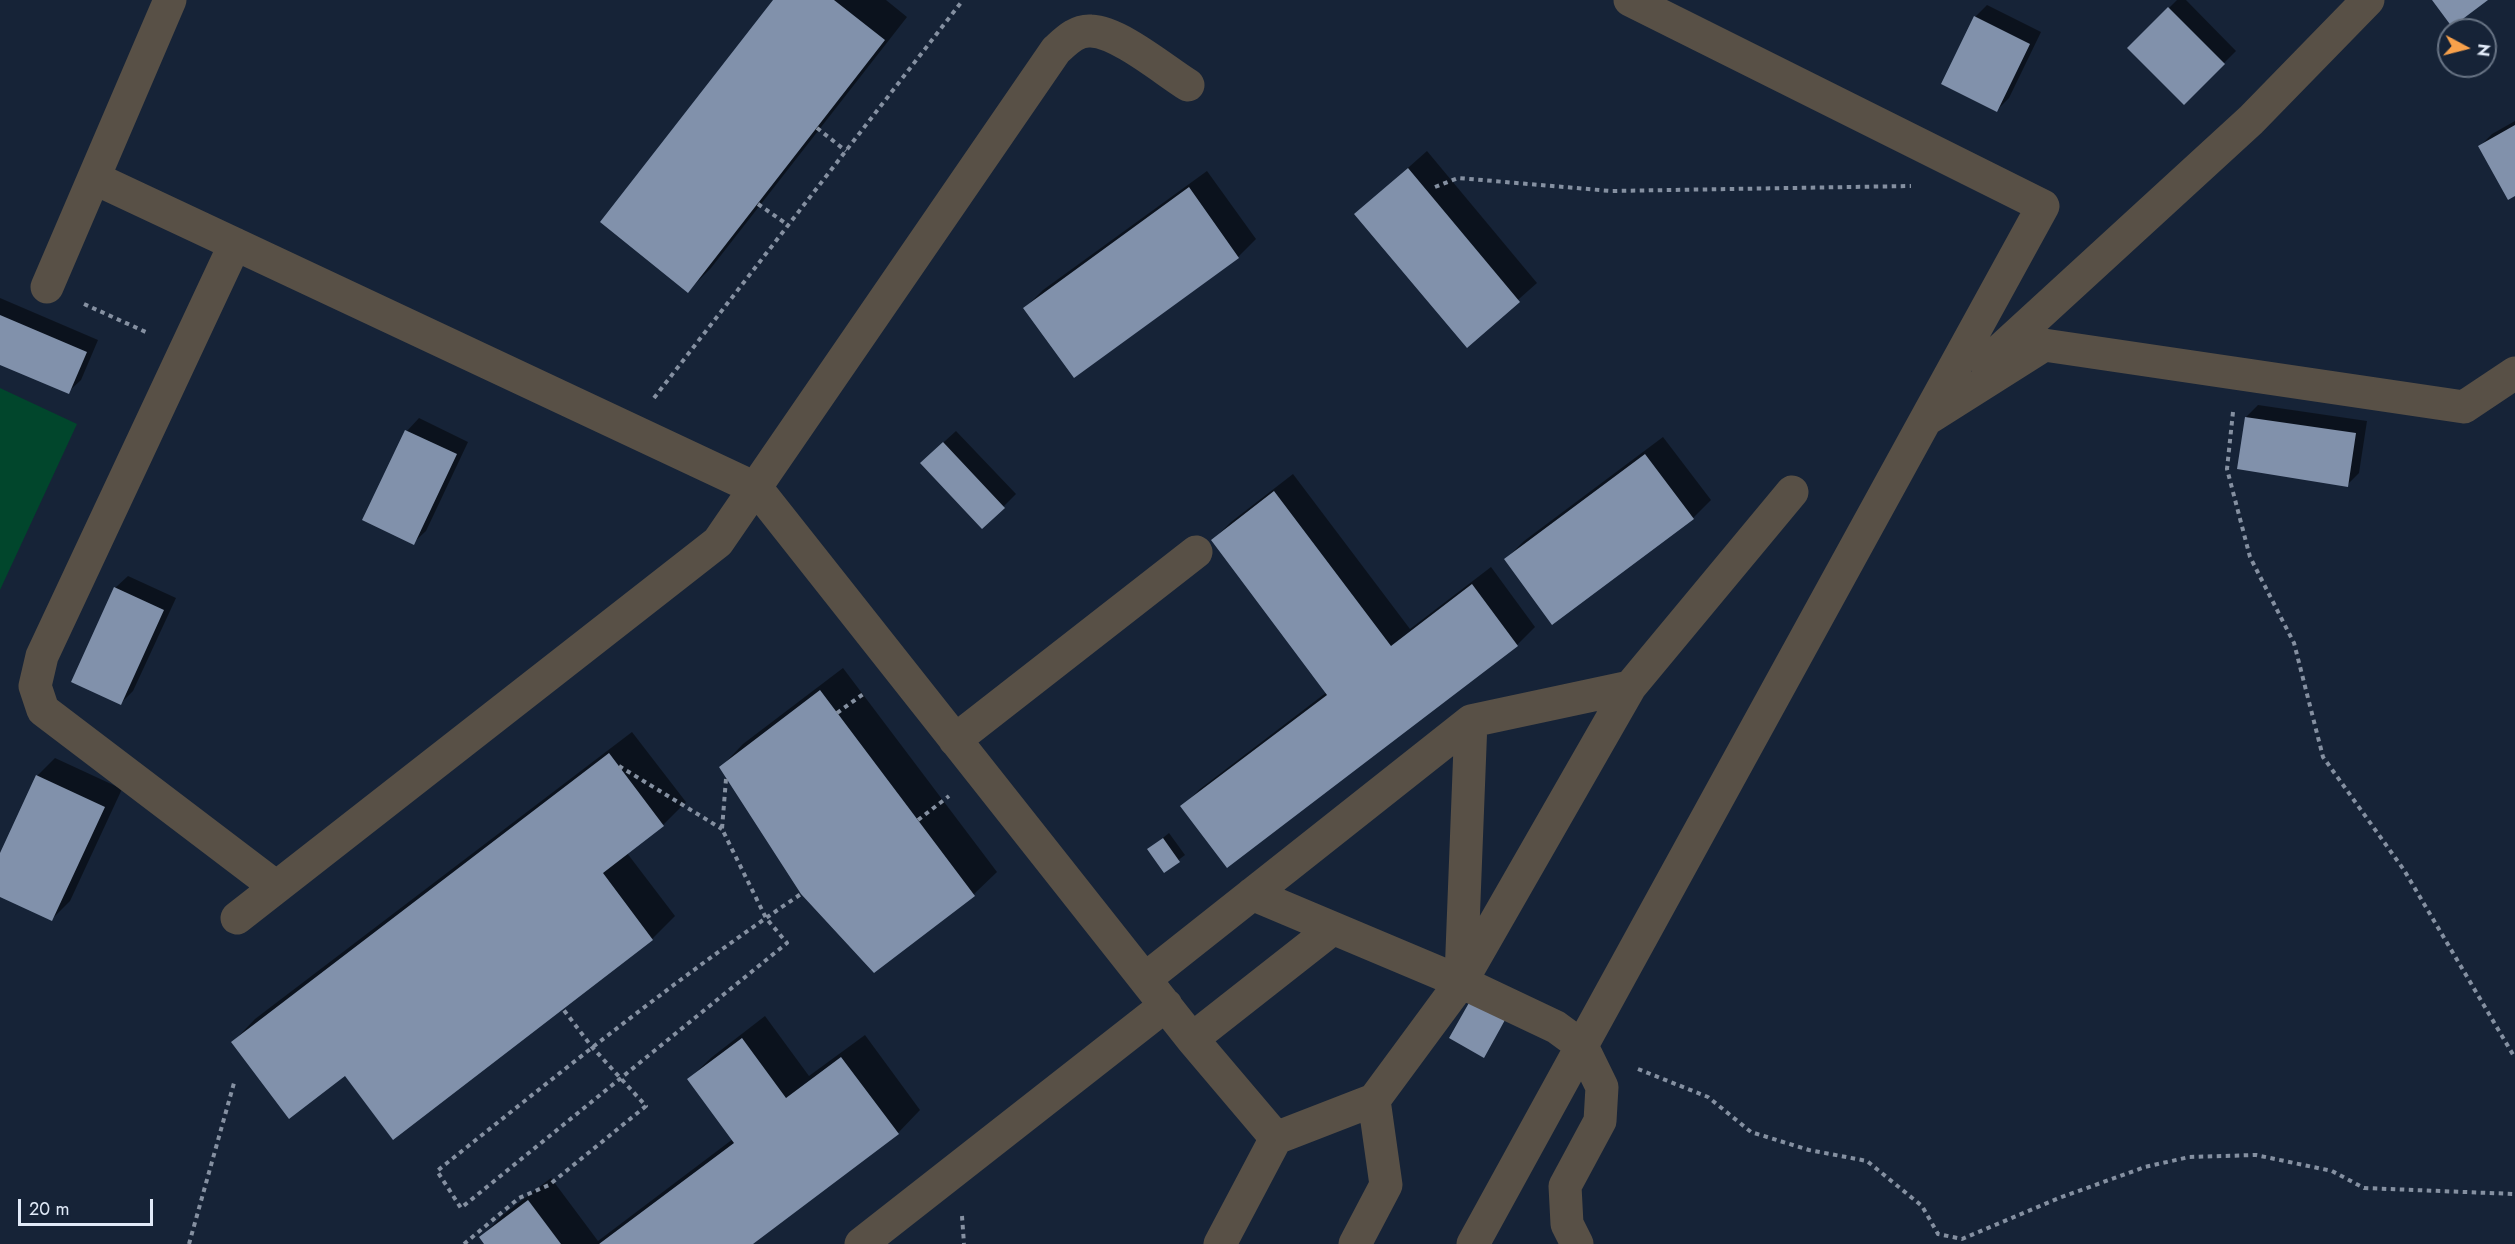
<!DOCTYPE html>
<style>
body{margin:0}
#map{position:relative;width:2515px;height:1244px;overflow:hidden;background:#162337;font-family:Jost,sans-serif}
canvas{display:block}
.north{position:absolute;left:2437px;top:18px;width:60px;height:60px;box-sizing:border-box;background:#162337;border:2px solid #677384;border-radius:50%;rotate:97deg;font-size:16px;font-weight:700;line-height:24px;text-align:center;color:#e1eaf8}
.north::after{content:'';display:block;margin:auto;width:21px;height:27px;background:#f8a14b;clip-path:polygon(50% 0,100% 100%,50% 72%,0 100%)}
.scale{position:absolute;left:18px;top:1199px;width:135px;height:27px;box-sizing:border-box;border:3px solid #e1eaf8;border-top:0;padding-left:8px;font-size:18px;line-height:21px;white-space:nowrap;color:#e1eaf8;-webkit-text-stroke:4px #162337;paint-order:stroke}
</style>
<div id="map">
<canvas width="2515" height="1244"></canvas>
<div class="north">N</div>
<div class="scale">20 m</div>
</div>
<script>
const ctx = document.querySelector('canvas').getContext('2d');
ctx.lineJoin = 'round';
function paint(path, color) {
  ctx.fillStyle = color;
  ctx.fill(path, 'evenodd');
}
function stroke(path, color, width, dash) {
  ctx.strokeStyle = color;
  ctx.lineWidth = width;
  ctx.lineCap = dash ? 'butt' : 'round';
  ctx.setLineDash(dash || []);
  ctx.stroke(path);
}
paint(new Path2D(`
 M 0,388 L 77,424 L 0,590 Z`), '#01462c');
paint(new Path2D(`
 M 775,0 L 886,0 L 907,17 L 711,268 L 688,291 Z
 M 2177,0 L 2186,0 L 2236,51 L 2184,103 L 2129,48 Z
 M 1987,5 L 2041,32 L 2009,98 L 1997,110 L 1975,17 Z
 M 2515,121 L 2515,194 L 2480,146 L 2492,134 Z
 M 1427,151 L 1537,283 L 1467,345 L 1356,214 Z
 M 1207,171 L 1256,239 L 1238,257 L 1074,376 L 1025,308 L 1043,290 Z
 M 0,298 L 98,340 L 81,380 L 68,392 L 0,363 Z
 M 2258,405 L 2367,421 L 2359,473 L 2347,485 L 2246,417 Z
 M 419,418 L 468,442 L 426,531 L 413,543 L 364,520 L 407,431 Z
 M 956,431 L 1016,494 L 983,527 L 934,451 Z
 M 1663,437 L 1711,500 L 1693,518 L 1506,559 L 1524,541 Z
 M 1293,474 L 1410,629 L 1491,567 L 1535,627 L 1517,645 L 1227,866 L 1182,807 L 1200,789 L 1327,692 L 1213,540 L 1231,522 Z
 M 128,576 L 176,598 L 133,691 L 121,703 L 115,588 Z
 M 843,668 L 997,872 L 974,894 L 874,971 L 721,767 L 743,744 Z
 M 632,732 L 686,802 L 663,825 L 627,853 L 675,916 L 652,939 L 345,1074 L 233,1042 L 255,1019 Z
 M 55,758 L 122,789 L 70,901 L 52,919 L 0,895 L 0,856 L 37,776 Z
 M 1169,833 L 1185,855 L 1164,871 L 1149,849 Z
 M 1509,1014 L 1483,1056 L 1451,1037 Z
 M 765,1016 L 809,1076 L 865,1035 L 920,1110 L 898,1133 L 750,1244 L 486,1244 L 481,1237 L 504,1214 L 551,1178 L 598,1241 L 733,1139 L 689,1079 L 712,1057 Z`), '#0007');
paint(new Path2D(`
 M 773,0 L 834,0 L 885,40 L 688,293 L 600,222 Z
 M 2432,0 L 2488,0 L 2452,27 Z
 M 2168,7 L 2225,64 L 2184,105 L 2127,48 Z
 M 1974,16 L 2030,44 L 1997,112 L 1941,84 Z
 M 2515,125 L 2515,196 L 2508,200 L 2478,146 Z
 M 1408,168 L 1520,302 L 1467,348 L 1354,214 Z
 M 1189,187 L 1239,258 L 1074,378 L 1023,308 Z
 M 0,315 L 87,352 L 69,394 L 0,365 Z
 M 2245,417 L 2356,433 L 2348,487 L 2237,469 Z
 M 405,430 L 457,454 L 414,545 L 362,520 Z
 M 943,442 L 1005,508 L 982,529 L 920,463 Z
 M 1645,454 L 1694,519 L 1552,625 L 1504,559 Z
 M 1274,491 L 1391,646 L 1472,584 L 1518,646 L 1227,868 L 1180,806 L 1327,695 L 1211,540 Z
 M 114,587 L 164,610 L 121,705 L 71,682 Z
 M 820,690 L 975,896 L 874,973 L 801,894 L 719,767 Z
 M 609,753 L 664,826 L 603,873 L 653,940 L 393,1140 L 345,1076 L 289,1119 L 231,1042 Z
 M 36,775 L 105,807 L 52,921 L 0,897 L 0,853 Z
 M 1163,838 L 1180,862 L 1164,873 L 1147,849 Z
 M 1470,1001 L 1505,1020 L 1484,1058 L 1449,1038 Z
 M 742,1038 L 786,1098 L 841,1057 L 899,1134 L 753,1244 L 599,1244 L 734,1143 L 687,1079 Z
 M 528,1200 L 561,1244 L 484,1244 L 479,1237 Z`), '#8191ab');
stroke(new Path2D(`
 M 817,128 L 846,151
 M 1435,187 L 1458,178 L 1611,191 L 1911,186
 M 758,204 L 788,225
 M 84,304 L 148,333
 M 654,398 L 963,0
 M 2233,412 L 2227,469 L 2250,557 L 2294,643 L 2323,757 L 2404,870 L 2515,1058
 M 837,713 L 866,692
 M 619,766 L 722,829
 M 726,779 L 722,829 L 766,918 L 787,943 L 461,1208 L 437,1171 C 556,1076 675,979 801,894
 M 918,820 L 949,796
 M 1638,1069 L 1708,1097 L 1751,1132 L 1809,1150 L 1867,1161 L 1922,1206 L 1938,1234 L 1962,1239 L 2059,1198 L 2145,1167 L 2189,1157 L 2256,1155 L 2332,1171 L 2364,1188 L 2515,1194
 M 962,1216 L 964,1244
 M 189,1244 L 234,1083
 M 464,1244 L 519,1198 L 549,1185 L 646,1106 L 592,1047 L 563,1009`), '#8590a1', 4, [4.5, 4.5]);
stroke(new Path2D(`
 M 94,178 L 757,489 L 1192,1039 L 1276,1138
 M 235,244 L 42,656 L 35,686 L 43,710 L 276,887
 M 47,287 L 170,0
 M 1986,363 L 2251,120 L 2368,0
 M 1927,419 L 2044,345 L 2464,407 L 2515,373
 M 955,740 L 1196,552
 M 1252,894 L 1461,982 L 1556,1027 L 1582,1046 L 1602,1087 L 1600,1121 L 1565,1186 L 1567,1224 L 1577,1244
 M 237,918 L 718,542 L 1056,50 C 1066,41 1076,30 1091,31 C 1119,32 1164,70 1188,85
 M 1461,977 L 1471,721
 M 1145,979 L 1471,721 L 1630,687
 M 1192,1039 L 1332,929
 M 861,1244 L 1166,1005
 M 1220,1244 L 1276,1138 L 1374,1100 L 1461,982 L 1630,687 L 1792,492
 M 1355,1244 L 1386,1185 L 1374,1100
 M 1473,1244 L 2043,206 L 1630,0`), '#585046', 33);
</script>
